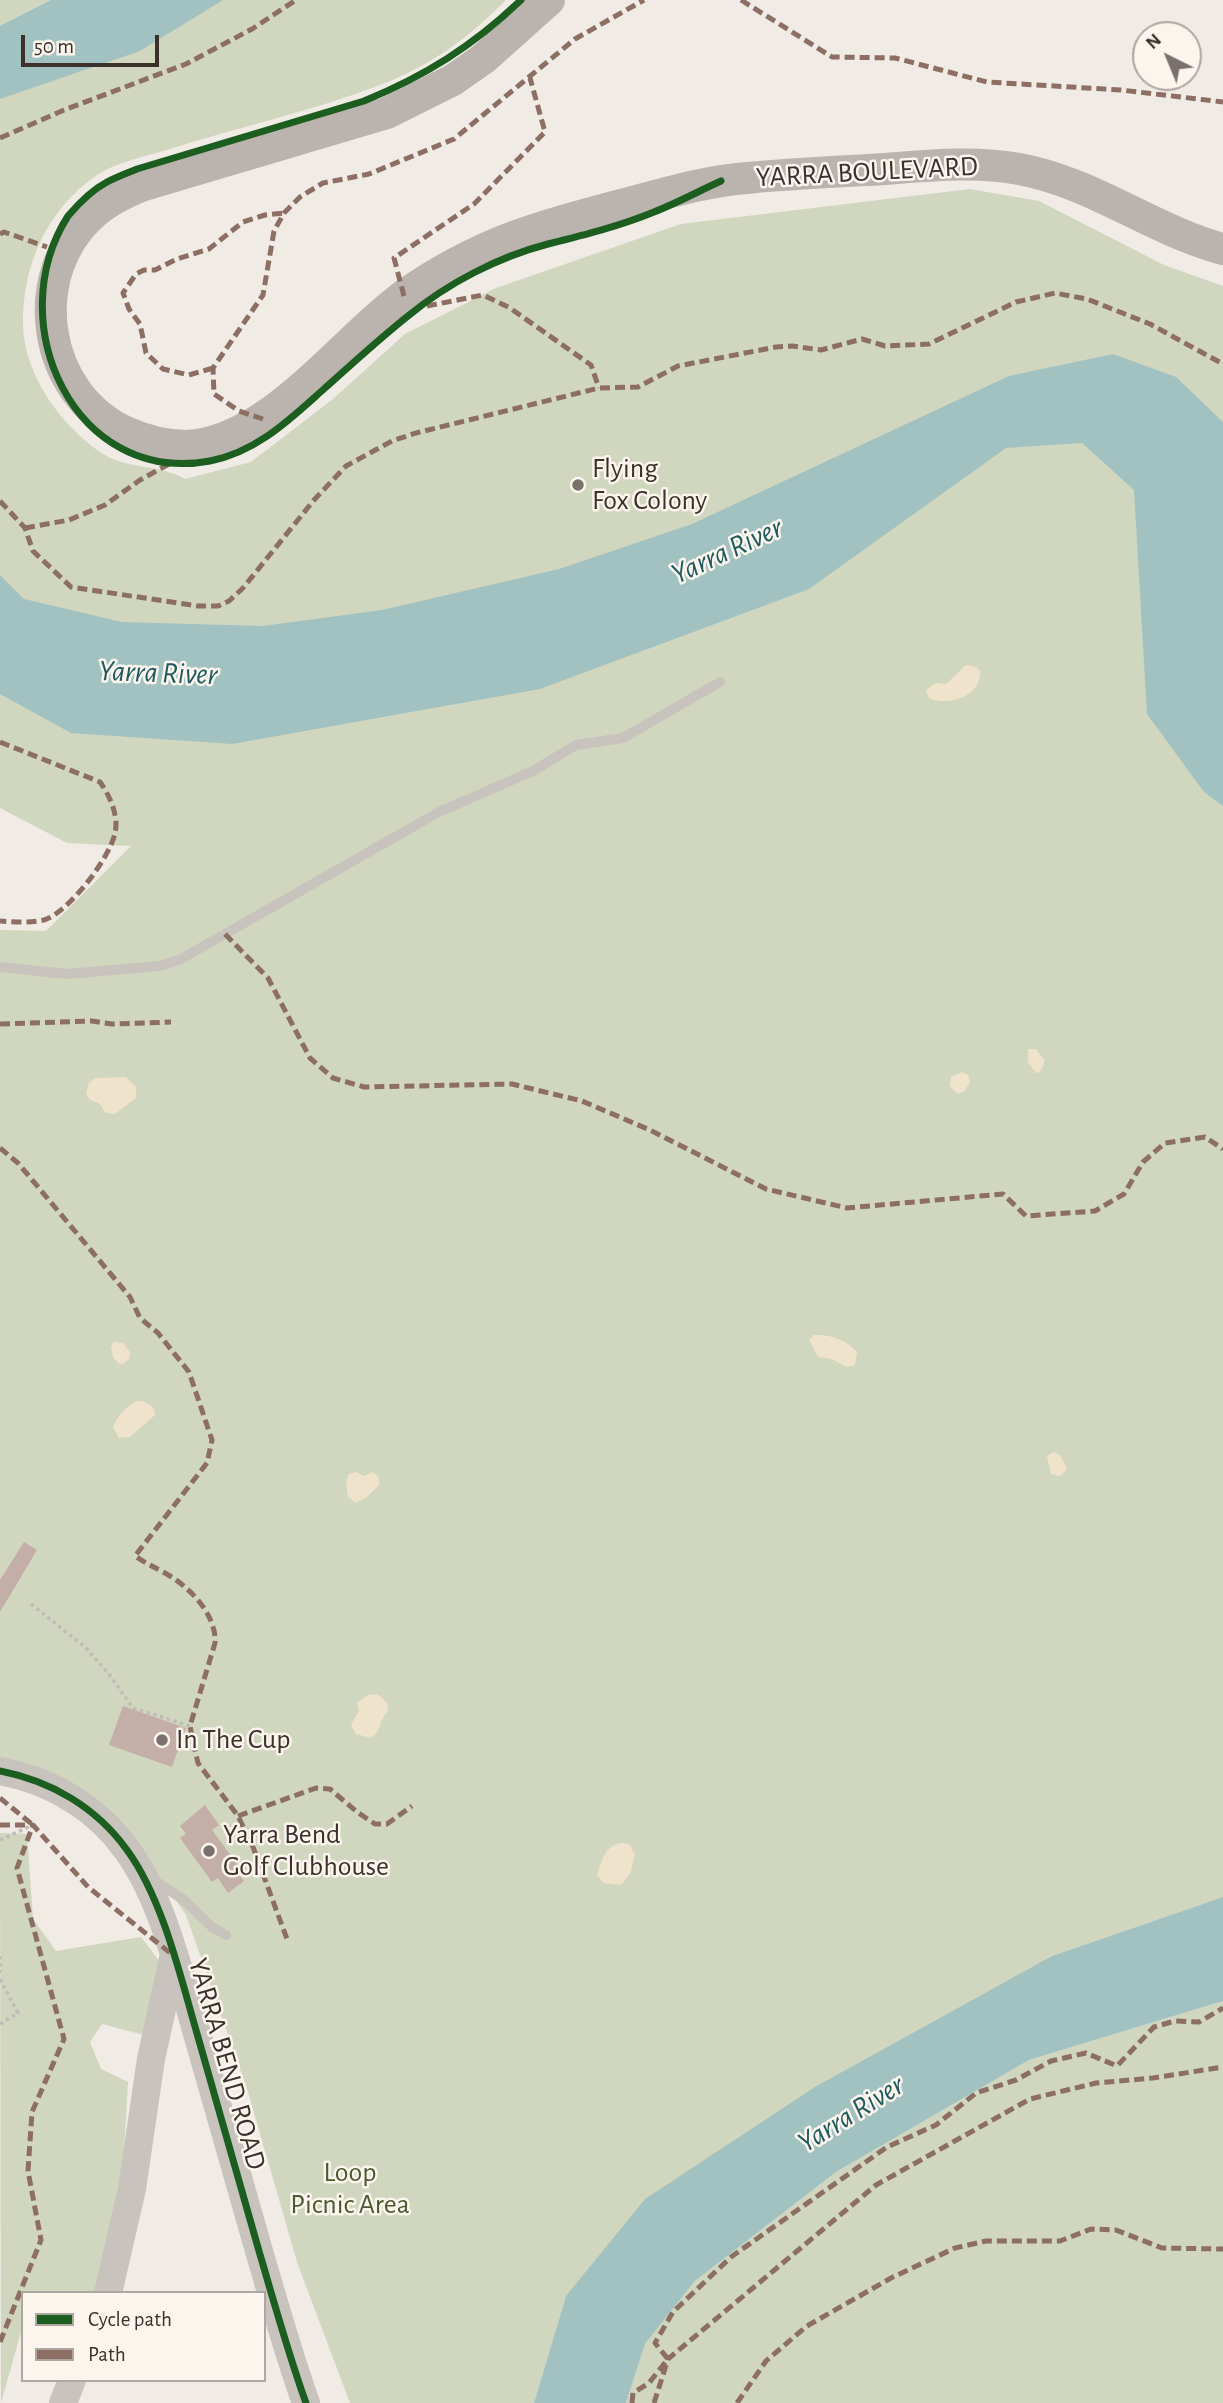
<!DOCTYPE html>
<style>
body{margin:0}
#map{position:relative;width:1223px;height:2403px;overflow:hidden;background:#f0ebe5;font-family:"Alegreya Sans",sans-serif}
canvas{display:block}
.legend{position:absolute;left:21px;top:2291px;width:245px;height:91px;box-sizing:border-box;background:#fbf5ee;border:2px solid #aea6a0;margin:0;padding:9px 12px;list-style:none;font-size:21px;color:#3b302b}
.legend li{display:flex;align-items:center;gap:14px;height:35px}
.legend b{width:35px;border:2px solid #aea6a0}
.north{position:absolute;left:1132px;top:21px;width:70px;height:70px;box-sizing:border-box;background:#fbf5ee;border:2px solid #aea6a0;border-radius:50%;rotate:317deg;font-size:19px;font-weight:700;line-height:28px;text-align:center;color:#3b302b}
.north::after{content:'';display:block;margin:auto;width:24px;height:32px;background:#7a716c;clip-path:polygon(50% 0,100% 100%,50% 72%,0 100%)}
.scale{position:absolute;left:21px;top:35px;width:138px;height:32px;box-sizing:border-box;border:4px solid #3b302b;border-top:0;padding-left:9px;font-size:21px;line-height:24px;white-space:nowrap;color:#3b302b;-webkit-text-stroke:5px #fbf5ee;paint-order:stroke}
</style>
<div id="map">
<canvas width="1223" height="2403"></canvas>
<ul class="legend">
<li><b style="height:9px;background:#1b5e20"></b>Cycle path</li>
<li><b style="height:9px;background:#8d6e63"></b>Path</li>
</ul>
<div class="north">N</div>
<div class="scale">50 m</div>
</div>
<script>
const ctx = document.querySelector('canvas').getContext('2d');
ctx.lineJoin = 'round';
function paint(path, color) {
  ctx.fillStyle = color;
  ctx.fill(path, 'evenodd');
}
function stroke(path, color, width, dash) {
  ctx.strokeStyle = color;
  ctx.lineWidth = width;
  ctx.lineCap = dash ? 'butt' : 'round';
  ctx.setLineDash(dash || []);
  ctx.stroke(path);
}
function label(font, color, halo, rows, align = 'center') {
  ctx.font = font + ' "Alegreya Sans",sans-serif';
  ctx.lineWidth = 5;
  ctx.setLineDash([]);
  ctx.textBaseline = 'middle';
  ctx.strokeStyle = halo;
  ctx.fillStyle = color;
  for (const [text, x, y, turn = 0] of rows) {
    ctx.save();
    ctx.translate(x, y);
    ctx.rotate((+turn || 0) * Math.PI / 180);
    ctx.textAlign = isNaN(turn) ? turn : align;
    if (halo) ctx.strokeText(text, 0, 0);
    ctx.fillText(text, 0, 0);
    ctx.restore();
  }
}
paint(new Path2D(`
 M 0,0 L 506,0 C 467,39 432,65 380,85 C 311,112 237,127 167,150 C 144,157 117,162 97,175 C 47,209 22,266 23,325 C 24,375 61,425 100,452 C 126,470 160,464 185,479 L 251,462 L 333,399 L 405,334 L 496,288 L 681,224 L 970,189 L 1039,201 L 1164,265 L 1223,286 L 1223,1897 L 1052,1956 L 566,2296 L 534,2403 L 350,2403 L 297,2262 L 248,2092 L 186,1915 L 164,1883 L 141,1858 L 0,1771 L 0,930 L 46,931 L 131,846 L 67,843 L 0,808 Z
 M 0,1833 L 27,1834 L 33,1919 L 56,1951 L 141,1937 L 160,1962 L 144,2035 L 102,2024 L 90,2042 L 101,2069 L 128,2082 L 117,2273 L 106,2293 L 23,2293 L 23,2325 L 1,2403 Z
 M 1223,2001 L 1223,2403 L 626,2403 L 645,2344 L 695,2281 L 836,2172 L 1029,2060 Z`), '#d1d6bf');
paint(new Path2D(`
 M 966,665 L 976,667 L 980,671 C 982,696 948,707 929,698 L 926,690 L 936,683 L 946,684 Z
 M 1028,1049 L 1036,1049 L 1045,1061 L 1040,1072 L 1036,1073 L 1028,1062 Z
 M 962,1072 L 968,1075 L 970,1081 L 965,1091 L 957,1094 L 950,1086 L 951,1077 Z
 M 126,1077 L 136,1087 L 136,1098 L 115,1114 L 106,1113 L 99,1103 L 90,1100 L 86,1094 L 89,1083 L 95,1078 Z
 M 814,1335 C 830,1334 847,1340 857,1352 L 855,1365 L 846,1367 L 832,1359 L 818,1357 L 809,1340 Z
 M 114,1342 L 123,1343 L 130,1352 L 129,1359 L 123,1364 L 119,1364 L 113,1357 L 111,1346 Z
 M 137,1401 C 146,1401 155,1405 155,1415 L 130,1437 L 119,1438 L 113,1427 C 116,1418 127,1405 137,1401 Z
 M 1054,1452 L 1060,1455 L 1067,1469 L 1060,1476 L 1051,1474 L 1047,1456 Z
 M 356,1472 L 364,1476 L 372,1472 L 378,1476 L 380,1484 L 367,1497 L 356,1503 L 348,1497 L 346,1481 L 349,1474 Z
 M 377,1694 L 387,1702 L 388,1711 C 379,1719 382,1731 371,1738 L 356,1734 L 351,1725 L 359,1710 L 357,1703 L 368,1695 Z
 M 621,1843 L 629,1844 L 635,1854 L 630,1874 L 621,1885 L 604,1883 L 597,1875 C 602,1861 604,1846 621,1843 Z`), '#efe3cc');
paint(new Path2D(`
 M 51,0 L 223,0 L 140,51 L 0,99 L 0,26 Z
 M 1113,354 L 1176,377 L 1223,422 L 1223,806 L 1204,792 L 1147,714 L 1134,490 L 1082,443 L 1006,448 L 809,589 L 540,689 L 232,744 L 71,733 L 0,694 L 0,575 L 24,599 L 122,622 L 263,626 L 382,610 L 559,569 L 692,524 L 1009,376 Z
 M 1223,1897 L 1223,2001 L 1029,2060 L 836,2172 L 695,2281 L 645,2344 L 626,2403 L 534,2403 L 566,2296 L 645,2199 L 815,2087 L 1052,1956 Z`), '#a1c2c1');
paint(new Path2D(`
 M 24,1542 L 37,1550 L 0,1612 L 0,1580 Z
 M 123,1706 L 186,1728 L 172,1767 L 109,1745 Z
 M 205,1805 L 219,1825 L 212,1830 L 237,1864 L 233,1867 L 244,1881 L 228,1893 L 218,1878 L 212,1882 L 180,1838 L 186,1834 L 180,1826 Z`), '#c3afa7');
stroke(new Path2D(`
 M 31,1604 L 85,1647 L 108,1673 L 133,1708 L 190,1726
 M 0,1840 L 33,1825
 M 0,1956 L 0,1973
 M 0,1979 L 18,2013 L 0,2024`), '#c2bbb6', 3.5, [3.5, 3.5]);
stroke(new Path2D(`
 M 0,967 L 67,974 L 160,966 L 181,959 L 439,812 L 533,771 L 576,745 L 623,738 L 720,682
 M 152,1879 L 184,1900 L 212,1927 L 226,1935`), '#c9c3be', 10);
stroke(new Path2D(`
 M 0,1771 C 51,1781 96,1807 127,1850 C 163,1899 181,1979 198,2037 C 218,2109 239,2180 259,2251 C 274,2302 288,2353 306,2403
 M 108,2293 L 132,2189 L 151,2059 L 173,1959
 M 63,2403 L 72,2380`), '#c9c3be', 28);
stroke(new Path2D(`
 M 549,0 L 483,59 L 453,80 L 387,113 L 141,186 C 124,193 109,200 95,212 C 24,273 41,395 128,433 C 146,441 166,446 186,446 C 269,443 341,341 406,294 C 480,242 543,225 629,203 C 667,193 707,181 747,178 C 787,174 828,172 868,170 C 918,167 970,160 1019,169 C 1092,182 1152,230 1223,249`), '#bab3ae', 32);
stroke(new Path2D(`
 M 741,0 L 832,57 L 895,58 L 987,82 L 1121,90 L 1223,102
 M 0,138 L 64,110 L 186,64 L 252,29 L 296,0
 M 0,234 L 4,232 L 47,247
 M 404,296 L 394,258 L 474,204 L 545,132 L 530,78
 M 427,306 L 483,295 L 510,308 L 591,365 L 599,388
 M 213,368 L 189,375 L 163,369 L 146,353 L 140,324 L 129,309 L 123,293 L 136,274 L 144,270 L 155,270 L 177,259 L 209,249 L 243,222 L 265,215 L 284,213
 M 263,419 L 239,411 L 214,394 L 213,368 L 263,295 L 274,231 L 284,213 L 300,197 L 323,183 L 369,174 L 454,139 L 575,39 L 644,0
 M 0,501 L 25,528 L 33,551 L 71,587 L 198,606 L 218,606 L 229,601 L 243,588 L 314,500 L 346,466 L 392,441 L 416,433 L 599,388 L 638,387 L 678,366 L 776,347 L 792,346 L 821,350 L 862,339 L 885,346 L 929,344 L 1016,302 L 1055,293 L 1087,299 L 1150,324 L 1223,364
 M 25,528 L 69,520 L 105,505 L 140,480 L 169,464
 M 0,742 L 100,782 C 110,796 119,816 115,833 C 110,858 68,913 44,920 C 30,923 14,922 0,921
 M 225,934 L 268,978 L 310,1058 L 333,1078 L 364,1087 L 512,1084 L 582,1101 L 650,1130 L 766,1189 L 847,1208 L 1003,1194 L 1026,1216 L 1095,1211 L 1124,1194 L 1143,1162 L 1165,1143 L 1205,1137 L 1223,1149
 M 0,1024 L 92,1021 L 112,1024 L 171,1022
 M 0,1148 L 18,1163 L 130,1297 L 140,1318 L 158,1333 L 189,1372 L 212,1440 L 207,1463 L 135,1556 C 145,1563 154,1567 165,1573 C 189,1586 217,1615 215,1643 L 190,1726 L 194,1746 L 198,1763 L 238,1816 L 253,1847 L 287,1939
 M 0,1798 L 33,1825
 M 238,1816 L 316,1788 L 330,1789 L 357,1812 L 375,1824 L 387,1824 L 412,1806
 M 0,1825 L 33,1825
 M 0,2342 L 41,2240 L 28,2171 L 32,2112 L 64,2039 L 17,1868 L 33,1825 L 88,1887 L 174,1956
 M 632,2403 L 633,2393 L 649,2383 L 668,2359 L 655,2343 L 673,2312 L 731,2257 L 887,2147 L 936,2125 L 976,2093 L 1016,2080 L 1051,2061 L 1086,2053 L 1117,2066 L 1154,2027 L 1175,2021 L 1199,2022 L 1223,2008
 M 654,2403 L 668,2359 L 876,2185 L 1030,2099 L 1096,2083 L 1153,2078 L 1223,2067
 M 737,2403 L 766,2361 L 807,2326 L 891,2278 L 955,2248 L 986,2241 L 1060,2241 L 1091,2229 L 1116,2230 L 1162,2248 L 1223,2249`), '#8d6e63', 5, [10, 5]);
stroke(new Path2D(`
 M 521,0 C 473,46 425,76 364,101 L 137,169 C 127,173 116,177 107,182 C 92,190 79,203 68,216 C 0,322 74,486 210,461 C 257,452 290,419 325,388 C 352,364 379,339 408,316 C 448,283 498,257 548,244 C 584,235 620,226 654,212 C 677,203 699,191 721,181
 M 0,1771 C 51,1781 96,1807 127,1850 C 163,1899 181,1979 198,2037 C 218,2109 239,2180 259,2251 C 274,2302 288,2353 306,2403`), '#1b5e20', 7);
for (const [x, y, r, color] of [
 [578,485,7,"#7a716c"],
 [162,1740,7,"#7a716c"],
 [209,1851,7,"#7a716c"]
]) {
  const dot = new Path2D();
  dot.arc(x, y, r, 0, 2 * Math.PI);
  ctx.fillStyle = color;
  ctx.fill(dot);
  stroke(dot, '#fbf5ee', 2.5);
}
label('28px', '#3b302b', '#fbf5ee', [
 ["YARRA BOULEVARD",867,172,-3],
 ["YARRA BEND ROAD",227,2064,74]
]);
label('28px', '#3b302b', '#fbf5ee', [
 ["Flying",592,469],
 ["Fox Colony",592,501],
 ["In The Cup",176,1740],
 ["Yarra Bend",223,1835],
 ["Golf Clubhouse",223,1867]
], 'left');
label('28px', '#4a5a2e', '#fbf5ee', [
 ["Loop",350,2173],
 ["Picnic Area",350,2205]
]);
label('italic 30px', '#1f5a5e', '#fbf5ee', [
 ["Yarra River",727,551,-25],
 ["Yarra River",158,673,2],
 ["Yarra River",851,2114,-32]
]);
</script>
